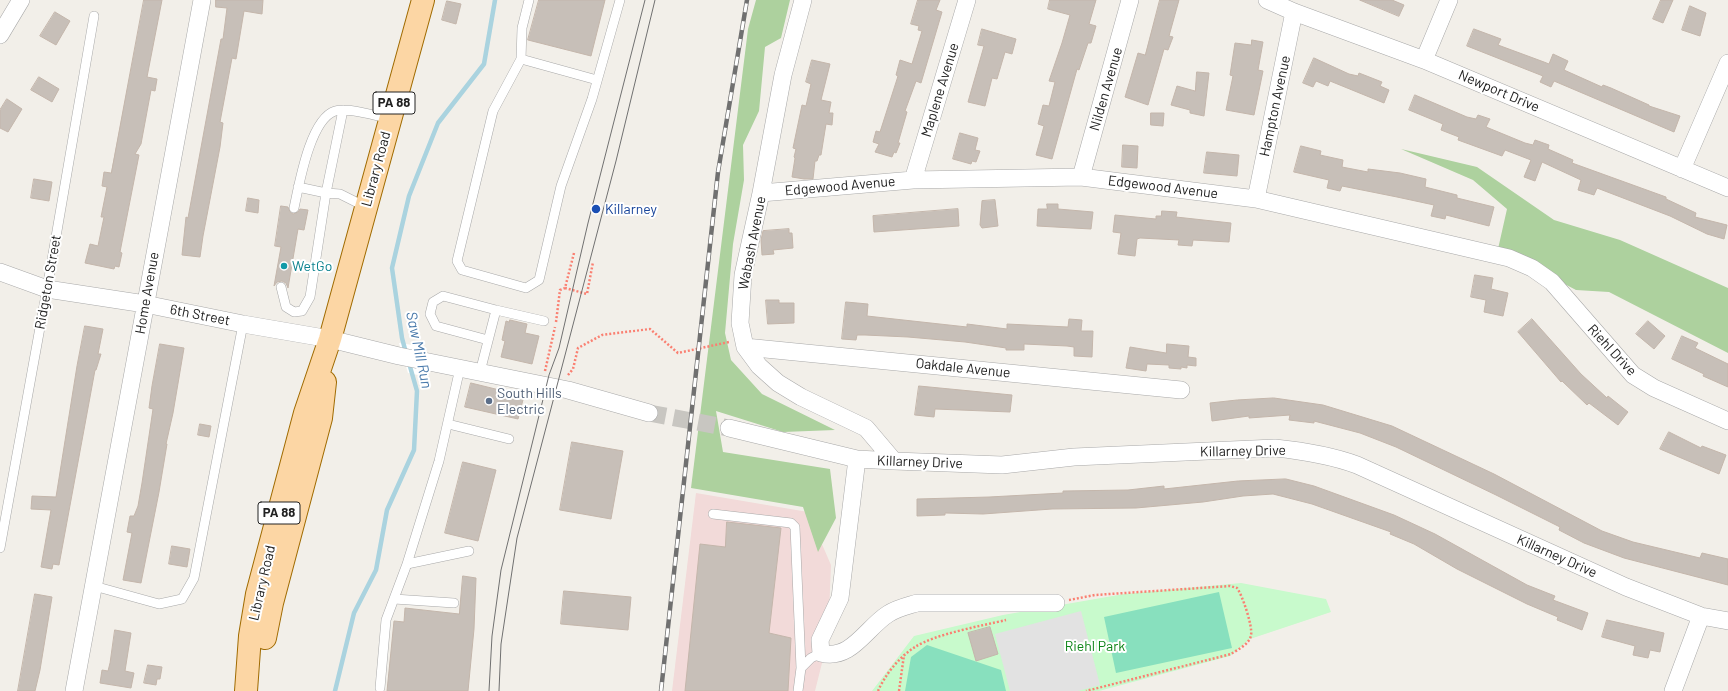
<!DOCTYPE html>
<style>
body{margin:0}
canvas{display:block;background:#f2efe9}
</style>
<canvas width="1728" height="691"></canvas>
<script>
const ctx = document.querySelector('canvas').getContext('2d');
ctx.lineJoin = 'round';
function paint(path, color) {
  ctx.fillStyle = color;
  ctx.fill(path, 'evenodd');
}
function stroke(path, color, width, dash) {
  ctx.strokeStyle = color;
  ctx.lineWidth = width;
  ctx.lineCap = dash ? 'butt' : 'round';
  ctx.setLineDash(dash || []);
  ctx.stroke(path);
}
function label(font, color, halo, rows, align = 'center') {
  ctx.font = font + ' Barlow,sans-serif';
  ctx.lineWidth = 4;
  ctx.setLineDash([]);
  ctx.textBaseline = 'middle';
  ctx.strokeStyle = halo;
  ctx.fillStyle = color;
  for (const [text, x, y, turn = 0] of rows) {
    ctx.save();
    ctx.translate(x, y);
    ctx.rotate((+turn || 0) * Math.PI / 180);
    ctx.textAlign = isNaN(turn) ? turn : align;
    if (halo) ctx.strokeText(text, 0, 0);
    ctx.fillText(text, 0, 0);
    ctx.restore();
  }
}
paint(new Path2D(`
 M 696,493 L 808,512 L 831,565 L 828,639 L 815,691 L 672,691 Z`), '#f2dad9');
paint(new Path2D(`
 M 756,0 L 790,0 L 781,38 L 765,47 L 759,111 L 743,145 L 744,180 L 733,244 L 725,333 L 731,360 L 762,394 L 835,430 L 783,432 L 716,411 L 723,452 L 830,469 L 836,518 L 818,552 L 803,507 L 691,488 L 748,29 Z
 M 1401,149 L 1477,167 L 1554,220 L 1620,240 L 1728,288 L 1728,353 L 1609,292 L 1576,290 L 1498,249 L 1507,209 L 1473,180 Z`), '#add19e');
paint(new Path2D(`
 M 1241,583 L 1326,599 L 1331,612 L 1250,639 L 1230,656 L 1099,691 L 872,691 L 914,636 L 1003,615 L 1124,594 Z`), '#c8facc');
paint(new Path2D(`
 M 1219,592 L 1232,648 L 1116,673 L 1104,617 Z
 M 927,645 L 1001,670 L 1006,691 L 905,691 L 911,657 Z`), '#88e0be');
paint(new Path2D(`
 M 1081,611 L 1100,685 L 1078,691 L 1010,691 L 995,634 Z`), '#e2e2e2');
paint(new Path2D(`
 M 399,343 L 419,346 L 428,377 L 408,373 Z`), '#fff');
stroke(new Path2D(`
 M 406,353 L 402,338 L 392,268 L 409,196 L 438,123 L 484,64 L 495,0
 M 335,691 L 354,613 L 376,570 L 387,510 L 414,450 L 417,391 L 409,363`), '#aad3df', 4.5);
const building = new Path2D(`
 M 144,0 L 162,0 L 147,77 L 157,79 L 155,91 L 151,90 L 141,144 L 135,154 L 139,155 L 120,252 L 122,253 L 119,267 L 115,266 L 114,269 L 85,263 L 90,244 L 98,246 L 104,217 L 101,217 L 107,187 L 102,186 L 104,172 L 111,173 Z
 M 216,0 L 263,0 L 262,14 L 244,11 L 236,59 L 232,58 L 220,122 L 223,123 L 220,147 L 203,236 L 200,257 L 182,255 L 186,217 L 188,218 L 221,39 L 223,39 L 227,8 L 216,7 Z
 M 539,0 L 605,0 L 591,56 L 528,40 Z
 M 918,0 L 940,0 L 936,10 L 942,12 L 921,83 L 916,81 L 905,111 L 907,112 L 898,143 L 900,143 L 896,153 L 894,152 L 892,157 L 875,152 L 879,144 L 873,142 L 876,131 L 880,132 L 898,76 L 896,75 L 900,60 L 912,64 L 922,31 L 918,30 L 919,26 L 911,24 Z
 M 1050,0 L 1096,0 L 1089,24 L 1096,26 L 1091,43 L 1088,43 L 1079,70 L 1077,69 L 1052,159 L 1036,155 L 1044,126 L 1038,124 L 1043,105 L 1049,106 L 1055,82 L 1049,81 L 1062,43 L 1070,15 L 1048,9 Z
 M 1160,0 L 1179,0 L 1169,36 L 1173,37 L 1168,50 L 1164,49 L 1148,105 L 1125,97 L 1138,53 L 1145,55 Z
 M 1360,0 L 1392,0 L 1404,5 L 1399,16 Z
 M 1661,0 L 1673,0 L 1663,23 L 1653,19 Z
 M 447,1 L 461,4 L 456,24 L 442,20 Z
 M 1690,6 L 1706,13 L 1700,36 L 1682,30 Z
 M 55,12 L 70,21 L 56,45 L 40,36 Z
 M 982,29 L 1016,39 L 1012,54 L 1005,52 L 997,79 L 992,78 L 985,106 L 968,102 L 984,46 L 978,45 Z
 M 1474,29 L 1501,39 L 1498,45 L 1544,62 L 1549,64 L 1553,54 L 1568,61 L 1564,70 L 1602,87 L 1603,85 L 1611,88 L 1649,105 L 1649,106 L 1680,116 L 1674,132 L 1554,81 L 1551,87 L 1540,82 L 1543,76 L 1467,46 Z
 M 1252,40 L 1263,42 L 1258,70 L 1263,71 L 1254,115 L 1226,110 L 1233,76 L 1230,75 L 1235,43 L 1251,45 Z
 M 1314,58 L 1349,74 L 1358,76 L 1359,73 L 1382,82 L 1380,86 L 1389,90 L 1384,103 L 1330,81 L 1328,86 L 1316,81 L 1313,87 L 1303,83 Z
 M 812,60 L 830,64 L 821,100 L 831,102 L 829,113 L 833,113 L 832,125 L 826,124 L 821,155 L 819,155 L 817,161 L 815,161 L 813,179 L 804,179 L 792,177 L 795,158 L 794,157 L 796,149 L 793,148 L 802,105 L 806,106 L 811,84 L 806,82 Z
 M 1197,72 L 1209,73 L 1204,116 L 1190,113 L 1190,110 L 1171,105 L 1177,86 L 1195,91 Z
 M 39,77 L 59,89 L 52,102 L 31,90 Z
 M 1415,95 L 1467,117 L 1476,119 L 1478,115 L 1490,119 L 1486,127 L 1525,143 L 1533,145 L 1535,140 L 1549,145 L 1548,149 L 1573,160 L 1572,163 L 1666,197 L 1666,199 L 1696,213 L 1695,217 L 1727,225 L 1724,239 L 1707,234 L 1670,216 L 1597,188 L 1594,195 L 1578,190 L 1581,180 L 1542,162 L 1535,181 L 1524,177 L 1531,160 L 1505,150 L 1502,156 L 1458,140 L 1459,137 L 1441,130 L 1443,124 L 1409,110 Z
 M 7,99 L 22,109 L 8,132 L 0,128 L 0,110 Z
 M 1151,113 L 1164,113 L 1163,126 L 1151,125 Z
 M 960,133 L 978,138 L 975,150 L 980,151 L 976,162 L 972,161 L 971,164 L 953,159 Z
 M 1123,145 L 1138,146 L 1137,168 L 1122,167 Z
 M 1301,146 L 1321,151 L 1320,155 L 1343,160 L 1342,167 L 1368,172 L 1368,169 L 1400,173 L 1426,179 L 1425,187 L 1457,195 L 1457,198 L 1494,207 L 1489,226 L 1446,215 L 1445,219 L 1431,216 L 1434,205 L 1397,197 L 1342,186 L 1340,191 L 1327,188 L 1329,180 L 1294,172 Z
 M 1207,152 L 1239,155 L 1237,176 L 1204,173 Z
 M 34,179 L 52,182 L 49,201 L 31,198 Z
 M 248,198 L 259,200 L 258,213 L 246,211 Z
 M 995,200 L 998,226 L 982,228 L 980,225 L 982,201 Z
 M 1047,204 L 1058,204 L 1058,209 L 1093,212 L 1091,229 L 1037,226 L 1038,209 L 1047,209 Z
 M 281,206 L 288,207 L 290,212 L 293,214 L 298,212 L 300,209 L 308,210 L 304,230 L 298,229 L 288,288 L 286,283 L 282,281 L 277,282 L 274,286 L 281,247 L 275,246 Z
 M 958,209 L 959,226 L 874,232 L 873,216 Z
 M 1162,211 L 1177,212 L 1176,217 L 1231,223 L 1229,242 L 1193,240 L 1192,246 L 1178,245 L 1179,240 L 1140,238 L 1137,239 L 1135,256 L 1118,254 L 1121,233 L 1113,232 L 1115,215 L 1156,219 L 1156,216 L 1161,216 Z
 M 789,229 L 789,233 L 792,233 L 793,248 L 773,250 L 774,254 L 762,255 L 761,240 L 763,231 Z
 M 1475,275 L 1493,278 L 1491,289 L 1508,293 L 1503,316 L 1484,312 L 1486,300 L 1471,297 Z
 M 766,300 L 779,300 L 779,303 L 794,303 L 794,323 L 768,324 Z
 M 846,302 L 868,304 L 867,316 L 967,327 L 967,324 L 1007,329 L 1007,324 L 1068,327 L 1069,319 L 1082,320 L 1081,331 L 1093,331 L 1092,357 L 1074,356 L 1074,347 L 1067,346 L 1024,344 L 1024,350 L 1006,350 L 1006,348 L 965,342 L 908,337 L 865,335 L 857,335 L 856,340 L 842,339 Z
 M 1532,319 L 1581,374 L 1607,398 L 1608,396 L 1628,412 L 1618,425 L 1589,403 L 1587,405 L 1562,381 L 1561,382 L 1518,332 Z
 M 510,320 L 527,324 L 525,333 L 539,336 L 532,364 L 501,357 L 505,341 L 502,340 L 506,321 L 509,322 Z
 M 1648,321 L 1665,336 L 1654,349 L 1636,334 Z
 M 85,326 L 103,329 L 98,354 L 101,354 L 96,370 L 95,370 L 59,565 L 53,564 L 52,569 L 41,567 L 51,510 L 31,509 L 32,496 L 56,497 L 77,366 Z
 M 1682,336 L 1698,343 L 1695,348 L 1728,364 L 1728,387 L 1703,376 L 1704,374 L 1672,359 Z
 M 160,344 L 184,348 L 173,413 L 166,444 L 167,444 L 159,492 L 141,583 L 123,580 L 132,533 L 127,532 L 130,516 L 134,516 L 138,506 L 142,483 L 153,409 L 149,408 L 152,386 Z
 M 1167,344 L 1189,346 L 1188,357 L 1196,358 L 1196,366 L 1187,365 L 1187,368 L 1181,367 L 1181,369 L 1169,368 L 1169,365 L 1147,364 L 1146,371 L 1126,368 L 1130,347 L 1166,353 Z
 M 471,383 L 524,396 L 518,419 L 465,407 Z
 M 919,386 L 1012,395 L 1010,412 L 935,409 L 934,417 L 915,415 Z
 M 1274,398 L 1323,405 L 1392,426 L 1494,474 L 1602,531 L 1633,542 L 1700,558 L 1702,553 L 1728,559 L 1728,585 L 1624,558 L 1584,543 L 1559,530 L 1560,527 L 1496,495 L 1396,447 L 1360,433 L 1314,421 L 1314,423 L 1289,420 L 1290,415 L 1249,418 L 1249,416 L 1212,421 L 1210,403 L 1237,400 Z
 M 200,424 L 211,426 L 209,437 L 198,435 Z
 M 1669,432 L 1701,448 L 1702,446 L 1726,455 L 1719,474 L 1660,449 Z
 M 572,442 L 623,451 L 611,519 L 560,510 Z
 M 463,462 L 496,470 L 478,541 L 445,533 Z
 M 1286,479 L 1314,486 L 1394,515 L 1435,534 L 1527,585 L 1555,596 L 1553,600 L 1588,613 L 1582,630 L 1557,620 L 1558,617 L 1527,604 L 1457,569 L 1414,544 L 1390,534 L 1391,532 L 1312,504 L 1273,494 L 1243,496 L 1203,502 L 1136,508 L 1052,509 L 983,514 L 945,513 L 945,515 L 917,516 L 917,499 L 989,497 L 1063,493 L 1063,491 L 1128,490 L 1164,486 L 1164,489 L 1238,481 Z
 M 727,522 L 781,528 L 769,633 L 791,638 L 788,691 L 685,691 L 700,544 L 725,547 Z
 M 172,546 L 190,549 L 187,567 L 169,564 Z
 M 463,576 L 476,578 L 474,629 L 468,691 L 387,691 L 394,621 L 404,622 L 405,608 L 459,614 Z
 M 564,591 L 631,597 L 628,630 L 561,624 Z
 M 35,594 L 52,597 L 40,670 L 35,691 L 18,691 Z
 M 1607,620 L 1664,633 L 1660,652 L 1650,650 L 1648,658 L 1633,655 L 1635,646 L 1602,637 Z
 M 990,627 L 998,654 L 976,661 L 968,633 Z
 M 115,630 L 131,633 L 125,671 L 134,673 L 131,688 L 100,683 L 102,670 L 108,671 L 110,663 Z
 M 148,665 L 162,667 L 160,679 L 157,679 L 156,685 L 144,683 Z`);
paint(building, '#c7bfb8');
stroke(building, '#c4b6ab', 1);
stroke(new Path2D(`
 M 649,413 L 729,428`), '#c8c6c1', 17, [17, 8]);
const lane = new Path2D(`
 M 529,0 L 522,28 L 521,59 L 493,111 L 457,261 L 462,270 L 526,288 L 539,280 L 561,186 L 592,99 L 620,0
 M 521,59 L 597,80
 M 298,187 L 326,193 L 340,194 L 366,207
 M 294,208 C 299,185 310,119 335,111 C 348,107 377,116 390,119
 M 281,287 L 286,307 L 294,312 L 302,311 L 310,297 L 326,193 L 343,110
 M 496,310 L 544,321
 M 480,372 L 496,310 L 443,296 L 433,302 L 430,314 L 436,326 L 488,340
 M 448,424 L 509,439
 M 713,514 L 791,523 L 795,527 L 801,668
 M 0,548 L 47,289 L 94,16
 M 407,564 L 469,551
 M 94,586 L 159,604 L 182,599 L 194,578 L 243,324
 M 394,599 L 454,603
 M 380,688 L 386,620 L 407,564 L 439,461 L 460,368
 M 798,691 L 801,668 L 811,658 L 821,653`);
const street = new Path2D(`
 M 803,0 L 783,75 L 761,193 L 743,275 L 740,323 L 745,347 L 759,366 L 778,383 L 801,397 L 866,428 L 894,461
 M 1267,0 L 1294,12 L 1424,60 L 1728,188
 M 0,35 L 21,0
 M 1424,60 L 1449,0
 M 1682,169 L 1728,63
 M 1081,177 L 1130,0
 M 913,180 L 967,0
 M 761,193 L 913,180 L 1081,177 L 1256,199 L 1509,258 L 1532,268 L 1552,282 L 1633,375 L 1654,388 L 1728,421
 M 1256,199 L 1294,12
 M 0,272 L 47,289 L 145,304 L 243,324 L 330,339 L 399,356 L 568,390 L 649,413
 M 745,347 L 1181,390
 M 729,428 L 857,459 L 894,461 L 1002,465 L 1074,457 L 1275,448 C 1304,451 1330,455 1357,465 L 1626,587 L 1701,616 L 1728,621
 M 857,459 L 840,598 L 820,640 L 821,653 C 851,661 866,628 888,614 C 897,608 907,606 917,603 L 1056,603
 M 74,691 L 202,0
 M 1673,691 L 1701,616`);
const primary = new Path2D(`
 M 265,638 L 272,603 L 321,418 L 325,382
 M 246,691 L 250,636 L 257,594 L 305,413 L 330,339 L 423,0`);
stroke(lane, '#a9a9a9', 10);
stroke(street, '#a9a9a9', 18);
stroke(primary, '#a06b00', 24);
stroke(new Path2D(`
 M 574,253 L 565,288 L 587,294 L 593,262
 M 556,322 L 560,290 L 565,288
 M 545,371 L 555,327
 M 568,375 L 573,369 L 578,348 L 602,335 L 650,329 L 678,353 L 729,342
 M 1069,600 L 1095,595 L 1230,586 L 1237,588 C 1242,594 1253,627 1251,635 C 1250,644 1237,650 1231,654 L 1086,691
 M 878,691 C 885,675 899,657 915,647 C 935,634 981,626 1006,620
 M 899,691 L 904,655`), '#fa8072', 2.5, [2, 2]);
stroke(lane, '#fff', 9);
stroke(street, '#fff', 17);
stroke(primary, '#fcd6a4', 22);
stroke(new Path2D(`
 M 489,691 L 492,636 L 501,570 L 549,375 L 559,348 L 588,223 L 645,0
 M 499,691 L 501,644 L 517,538 L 616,161 L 655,0`), '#707070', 1);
const rail = new Path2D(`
 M 661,691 L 718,172 L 747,0`);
stroke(rail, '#707070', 4.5);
stroke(rail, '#fff', 3, [9]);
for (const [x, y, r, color] of [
 [596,209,5,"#1a4fb4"],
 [284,266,4,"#0f9aa8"],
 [489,401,4,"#5c6f8a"]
]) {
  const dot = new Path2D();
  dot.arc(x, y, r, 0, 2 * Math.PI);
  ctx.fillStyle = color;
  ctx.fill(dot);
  stroke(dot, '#fff', 1.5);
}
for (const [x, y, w] of [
 [394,103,42],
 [279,513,42]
]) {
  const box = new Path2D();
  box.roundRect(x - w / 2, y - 11, w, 22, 3);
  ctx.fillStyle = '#fff';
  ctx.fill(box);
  stroke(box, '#222', 1);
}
label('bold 13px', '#222', null, [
 ["PA 88",394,103],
 ["PA 88",279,513]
]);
label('14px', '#222', '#fff', [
 ["Nilden Avenue",1106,89,-74],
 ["Maplene Avenue",940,90,-73],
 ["Newport Drive",1499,91,23],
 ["Hampton Avenue",1275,106,-78],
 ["Library Road",376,169,-75],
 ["Edgewood Avenue",840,186,-5],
 ["Edgewood Avenue",1163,187,7],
 ["Wabash Avenue",752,243,-79],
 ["Ridgeton Street",48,282,-80],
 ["Home Avenue",147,293,-80],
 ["6th Street",200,315,11],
 ["Riehl Drive",1612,350,47],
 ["Oakdale Avenue",963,368,6],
 ["Killarney Drive",1243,451,-1],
 ["Killarney Drive",920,462,2],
 ["Killarney Drive",1557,556,24],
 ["Library Road",262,583,-77]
]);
label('14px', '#164399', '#fff', [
 ["Killarney",605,209]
], 'left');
label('14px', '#0d838f', '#fff', [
 ["WetGo",292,266]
], 'left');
label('14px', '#4e5e75', '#fff', [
 ["South Hills",497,393],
 ["Electric",497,409]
], 'left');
label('14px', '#0c8416', '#fff', [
 ["Riehl Park",1095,646]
]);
label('italic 15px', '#4a7aab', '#fff', [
 ["Saw Mill Run",419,350,78]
]);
</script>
